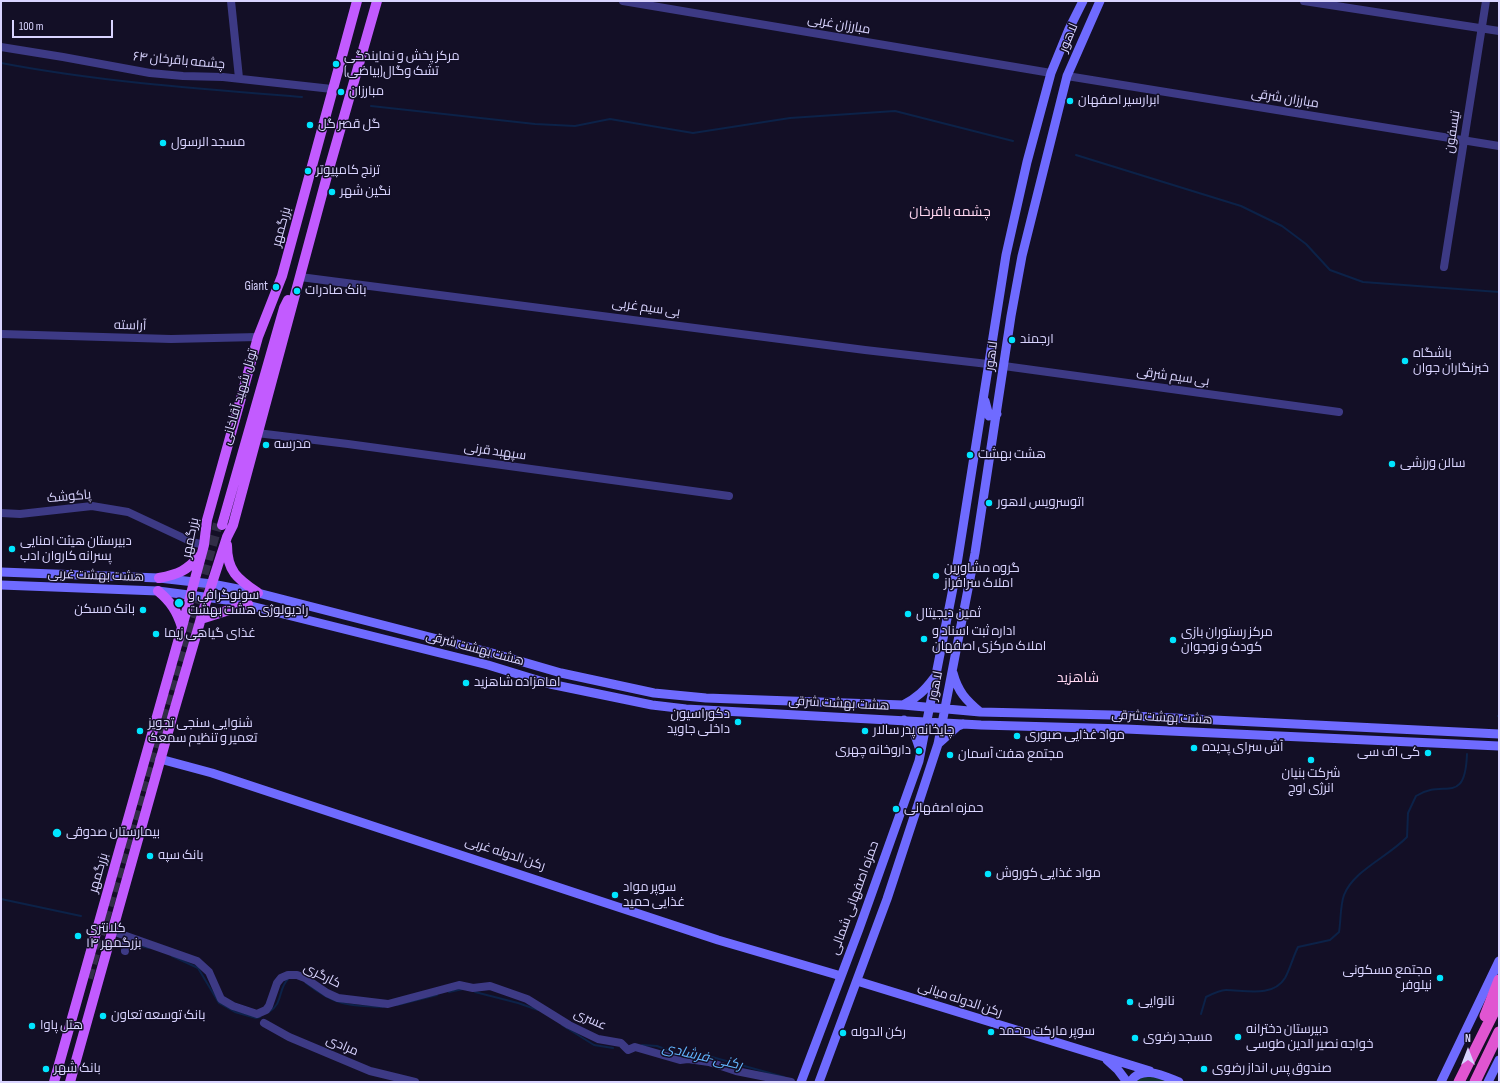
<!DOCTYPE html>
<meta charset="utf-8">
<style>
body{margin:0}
#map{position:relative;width:1500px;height:1083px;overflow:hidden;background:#130f26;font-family:"Sofia Sans Condensed",sans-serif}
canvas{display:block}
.frame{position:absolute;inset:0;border:2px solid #d9d4ff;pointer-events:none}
.north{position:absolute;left:1448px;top:1031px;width:40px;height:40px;-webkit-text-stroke:3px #130f26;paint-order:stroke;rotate:0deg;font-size:11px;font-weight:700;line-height:16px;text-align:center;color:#d9d4ff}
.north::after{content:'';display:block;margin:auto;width:14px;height:18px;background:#d9d4ff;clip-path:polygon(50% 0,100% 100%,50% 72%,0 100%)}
.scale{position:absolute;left:12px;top:20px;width:101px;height:18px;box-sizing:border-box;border:2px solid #d9d4ff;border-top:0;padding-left:5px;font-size:12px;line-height:14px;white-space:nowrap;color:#d9d4ff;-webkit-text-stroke:3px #130f26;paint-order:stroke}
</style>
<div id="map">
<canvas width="1500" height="1083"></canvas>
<div class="frame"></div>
<div class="north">N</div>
<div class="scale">100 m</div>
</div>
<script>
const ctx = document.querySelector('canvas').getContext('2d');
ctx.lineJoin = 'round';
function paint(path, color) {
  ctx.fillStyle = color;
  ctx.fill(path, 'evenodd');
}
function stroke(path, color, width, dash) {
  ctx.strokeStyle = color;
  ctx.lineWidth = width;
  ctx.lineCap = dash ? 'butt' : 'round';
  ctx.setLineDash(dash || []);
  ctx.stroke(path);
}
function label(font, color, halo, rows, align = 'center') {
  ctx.font = font + ' "Sofia Sans Condensed",Cairo,sans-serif';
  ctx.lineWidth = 3;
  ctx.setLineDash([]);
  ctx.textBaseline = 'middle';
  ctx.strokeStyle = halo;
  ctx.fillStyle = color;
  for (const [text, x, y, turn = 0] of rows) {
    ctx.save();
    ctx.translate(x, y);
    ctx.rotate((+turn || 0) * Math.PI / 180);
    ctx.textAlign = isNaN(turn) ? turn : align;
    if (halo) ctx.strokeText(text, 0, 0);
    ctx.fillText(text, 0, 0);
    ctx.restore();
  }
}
paint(new Path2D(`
 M 1139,1073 L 1179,1082 L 1131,1082 Z`), '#12302f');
stroke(new Path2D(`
 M 1,63 C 101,82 201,89 302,97
 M 371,106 L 535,124 L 575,126 L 610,119 L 693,133 L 790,118 L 895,111 L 1013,141
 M 1076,155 L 1241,206 L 1282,226 L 1306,244 L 1330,270 L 1363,282 L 1499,292
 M 1498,716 L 1499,716
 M 1,899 L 81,916
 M 129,943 L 149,948
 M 172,956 L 198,968 L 219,1003 L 235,1012 L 256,1018 L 260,1017
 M 306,983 C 334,1005 347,1006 383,1007
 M 449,992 L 463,989
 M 475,992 L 518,1003 L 538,1010
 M 397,1005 L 437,995
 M 269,1012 C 283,1004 278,989 288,979
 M 1201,1014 L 1206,997 C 1212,994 1220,990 1226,990 C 1244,990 1273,998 1285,978 C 1290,969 1293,957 1298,947 L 1330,940 L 1339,932 C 1341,921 1340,906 1344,895 C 1354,870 1388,857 1407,837 L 1408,813 L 1416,796 C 1444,778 1465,807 1467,754
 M 562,1025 L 594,1045 L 613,1048
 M 642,1045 L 657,1046 L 675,1053 L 712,1057 L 784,1077`), '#0c2248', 2);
stroke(new Path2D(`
 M 88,978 L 218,524`), '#312d47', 10, [10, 5]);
stroke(new Path2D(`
 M 231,1 L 239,78
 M 623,1 L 1051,73
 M 1304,1 L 1499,31
 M 1,47 L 63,57 L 150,73 L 183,76 L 223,77 L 332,89
 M 1067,76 L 1499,146
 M 1444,267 L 1486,1
 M 300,277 L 865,350 L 988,364
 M 1,334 L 171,339 L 258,337
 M 1004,366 L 1339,412
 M 257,433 L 348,444 L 729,496
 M 1,513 L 20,514 L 92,506 L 128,512 L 192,542 L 204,545
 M 112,931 L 197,961 L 209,972 L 221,999 L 233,1006 L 257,1014 L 266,1010 L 269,1006 L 277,983 L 281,978 L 288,975 L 297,975 L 305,978 L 327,993 L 338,998 L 388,1004 L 459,985 L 473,988 L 490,986 L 527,999 L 569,1025 L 598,1039 L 621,1043 L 628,1050 L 635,1047 L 680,1060 L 688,1059 L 709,1062 L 736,1071 L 791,1082
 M 125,951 L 126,942 L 129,938
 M 264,1023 L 289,1037 L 370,1071 L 415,1082`), '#3d3a85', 8);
stroke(new Path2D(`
 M 985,401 L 989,416 L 997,414
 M 1,572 L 159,578 L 212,584 L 258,593 L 492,653 L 561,673 L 654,693 L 706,698 L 903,705 L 980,712 L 1112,715 L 1499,734
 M 1,585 L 158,591 L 227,600 L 488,665 L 550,684 L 652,705 L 686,709 L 981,725 L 1126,729 L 1499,746
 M 953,673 C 958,692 966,700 980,712
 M 903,705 C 917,698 925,690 934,678
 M 904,720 L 913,729 L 920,750
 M 938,744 L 958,726 L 963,724
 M 160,759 L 212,773 L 718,940 L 841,976
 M 857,981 L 1150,1071
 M 1107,1060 L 1118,1070 L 1127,1082
 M 801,1082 L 859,929 L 919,761 L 954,583 L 1006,255 L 1027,162 L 1051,73 L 1069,29 L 1083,1
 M 819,1082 L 887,899 L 938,744 L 975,553 L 1011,316 L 1022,256 L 1067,76 L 1100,1
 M 1130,1082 C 1142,1064 1164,1076 1179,1082
 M 1441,1082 L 1499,961
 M 1488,1082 L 1499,1060`), '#6f6bff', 9);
stroke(new Path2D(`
 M 222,525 L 284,308 L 288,300
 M 227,545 C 227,572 238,579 258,593
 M 159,578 C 179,574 186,571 200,556
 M 158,591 C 171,602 177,611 182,627
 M 201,619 L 248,604
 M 54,1082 L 181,631 L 204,545 L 207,520 L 258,337 L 282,276 L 357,1
 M 70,1082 L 174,711 L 204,608 L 227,537 L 233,525 L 327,176 L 377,1`), '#c25bff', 10);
stroke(new Path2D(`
 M 1485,1016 L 1499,980
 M 1459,1082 L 1499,1002
 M 1475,1082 L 1499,1032`), '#e055d1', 11);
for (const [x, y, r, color] of [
 [336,64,4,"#00e5ff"],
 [341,92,4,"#00e5ff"],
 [1070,101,4,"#00e5ff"],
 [310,125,4,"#00e5ff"],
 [163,143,4,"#00e5ff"],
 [308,171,4,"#00e5ff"],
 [332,192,4,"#00e5ff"],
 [276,287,4,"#00e5ff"],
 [297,291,4,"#00e5ff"],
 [1012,340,4,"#00e5ff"],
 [1405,361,4,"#00e5ff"],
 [266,445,4,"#00e5ff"],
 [970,455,4,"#00e5ff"],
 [1392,464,4,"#00e5ff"],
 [989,503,4,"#00e5ff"],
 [12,549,4,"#00e5ff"],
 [936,576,4,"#00e5ff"],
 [179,603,5,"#00e5ff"],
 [143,610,4,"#00e5ff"],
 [908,614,4,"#00e5ff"],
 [156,634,4,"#00e5ff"],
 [924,639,4,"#00e5ff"],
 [1173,640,4,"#00e5ff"],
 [466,683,4,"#00e5ff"],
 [738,722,4,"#00e5ff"],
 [140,731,4,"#00e5ff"],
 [865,731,4,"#00e5ff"],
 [1017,736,4,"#00e5ff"],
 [1194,748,4,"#00e5ff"],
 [919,751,4,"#00e5ff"],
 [1428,753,4,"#00e5ff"],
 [950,755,4,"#00e5ff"],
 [1311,760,4,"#00e5ff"],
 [896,809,4,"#00e5ff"],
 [57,833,5,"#00e5ff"],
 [150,856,4,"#00e5ff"],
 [988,874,4,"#00e5ff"],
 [615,895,4,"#00e5ff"],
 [78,936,4,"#00e5ff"],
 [1440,978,4,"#00e5ff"],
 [1130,1002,4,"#00e5ff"],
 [103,1016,4,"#00e5ff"],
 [32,1026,4,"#00e5ff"],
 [991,1032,4,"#00e5ff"],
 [843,1033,4,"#00e5ff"],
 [1238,1037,4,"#00e5ff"],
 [1135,1038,4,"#00e5ff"],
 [46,1069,4,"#00e5ff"],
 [1204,1069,4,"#00e5ff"]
]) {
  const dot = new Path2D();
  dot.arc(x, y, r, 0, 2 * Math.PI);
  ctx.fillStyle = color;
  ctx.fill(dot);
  stroke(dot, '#130f26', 1.5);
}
label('13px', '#d9d4ff', '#130f26', [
 ["مبارزان غربی",839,25,10],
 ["لاهور",1069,38,-67],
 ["چشمه باقرخان ۶۴",179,61,5],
 ["مبارزان شرقی",1285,99,9],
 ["تیسفون",1453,132,-81],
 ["بزرگمهر",282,227,-75],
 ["بی سیم غربی",646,308,8],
 ["آراسته",130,326,2],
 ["لاهور",992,356,-82],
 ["بی سیم شرقی",1173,377,8],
 ["تونل شهید آقاخانی",240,397,-74],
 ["سپهبد قرنی",495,452,8],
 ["پاکوشک",69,497,-5],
 ["بزرگمهر",191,538,-78],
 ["هشت بهشت غربی",96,576,2],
 ["هشت بهشت شرقی",475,649,15],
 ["لاهور",936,686,-79],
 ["هشت بهشت شرقی",839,704,3],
 ["هشت بهشت شرقی",1162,718,3],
 ["رکن الدوله غربی",505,854,18],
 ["بزرگمهر",99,873,-74],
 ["حمزه اصفهانی شمالی",855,898,-70],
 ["کارگری",322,976,27],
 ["رکن الدوله میانی",960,1000,18],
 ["عسری",590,1020,24],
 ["مرادی",342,1046,23]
]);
label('13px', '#d9d4ff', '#130f26', [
 ["مرکز پخش و نمایندگی",344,57],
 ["تشک وگال(بیاضی)",344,72],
 ["مبارزان",349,92],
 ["ابرارسیر اصفهان",1078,101],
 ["گل قصر گل",318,125],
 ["مسجد الرسول",171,143],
 ["ترنج کامپیوتر",316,171],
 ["نگین شهر",340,192],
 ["Giant",268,287,"right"],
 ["بانک صادرات",305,291],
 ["ارجمند",1020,340],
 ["باشگاه",1413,354],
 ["خبرنگاران جوان",1413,369],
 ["مدرسه",274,445],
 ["هشت بهشت",978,455],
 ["سالن ورزشی",1400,464],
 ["اتوسرویس لاهور",997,503],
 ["دبیرستان هیئت امنایی",20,542],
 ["پسرانه کاروان ادب",20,557],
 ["گروه مشاورین",944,569],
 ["املاک سرافراز",944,584],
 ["سونوگرافی و",188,596],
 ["رادیولوژی هشت بهشت",188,611],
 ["بانک مسکن",135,610,"right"],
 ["ثمین دیجیتال",916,614],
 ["اداره ثبت اسناد و",932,632],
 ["املاک مرکزی اصفهان",932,647],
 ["مرکز رستوران بازی",1181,633],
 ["کودک و نوجوان",1181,648],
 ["غذای گیاهی زیما",164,634],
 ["امامزاده شاهزید",474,683],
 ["دکوراسیون",730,715,"right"],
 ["داخلی جاوید",730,730,"right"],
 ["شنوایی سنجی تجویز",148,724],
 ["تعمیر و تنظیم سمعک",148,739],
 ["چایخانه پدر سالار",873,731],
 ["مواد غذایی صبوری",1025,736],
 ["آش سرای پدیده",1202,748],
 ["داروخانه چهری",911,751,"right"],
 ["کی اف سی",1420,753,"right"],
 ["مجتمع هفت آسمان",958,755],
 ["شرکت بنیان",1311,774,"center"],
 ["انرژی اوج",1311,789,"center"],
 ["حمزه اصفهانی",904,809],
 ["بیمارستان صدوقی",66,833],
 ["بانک سپه",158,856],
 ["مواد غذایی کوروش",996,874],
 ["سوپر مواد",623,888],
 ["غذایی حمید",623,903],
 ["کلانتری",86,929],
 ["۱۴ بزرگمهر",86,944],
 ["مجتمع مسکونی",1432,971,"right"],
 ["نیلوفر",1432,986,"right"],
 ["نانوایی",1138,1002],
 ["بانک توسعه تعاون",111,1016],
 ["هتل پاوا",40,1026],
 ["دبیرستان دخترانه",1246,1030],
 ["خواجه نصیر الدین طوسی",1246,1045],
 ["سوپر مارکت محمد",999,1032],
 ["رکن الدوله",851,1033],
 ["مسجد رضوی",1143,1038],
 ["بانک شهر",54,1069],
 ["صندوق پس انداز رضوی",1212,1069]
], 'left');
label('14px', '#ffd6f0', '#130f26', [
 ["چشمه باقرخان",950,212],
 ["شاهزید",1078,678]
]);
label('italic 14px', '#62b6ff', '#130f26', [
 ["رکنی-فرشادی",702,1057,13]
]);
</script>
